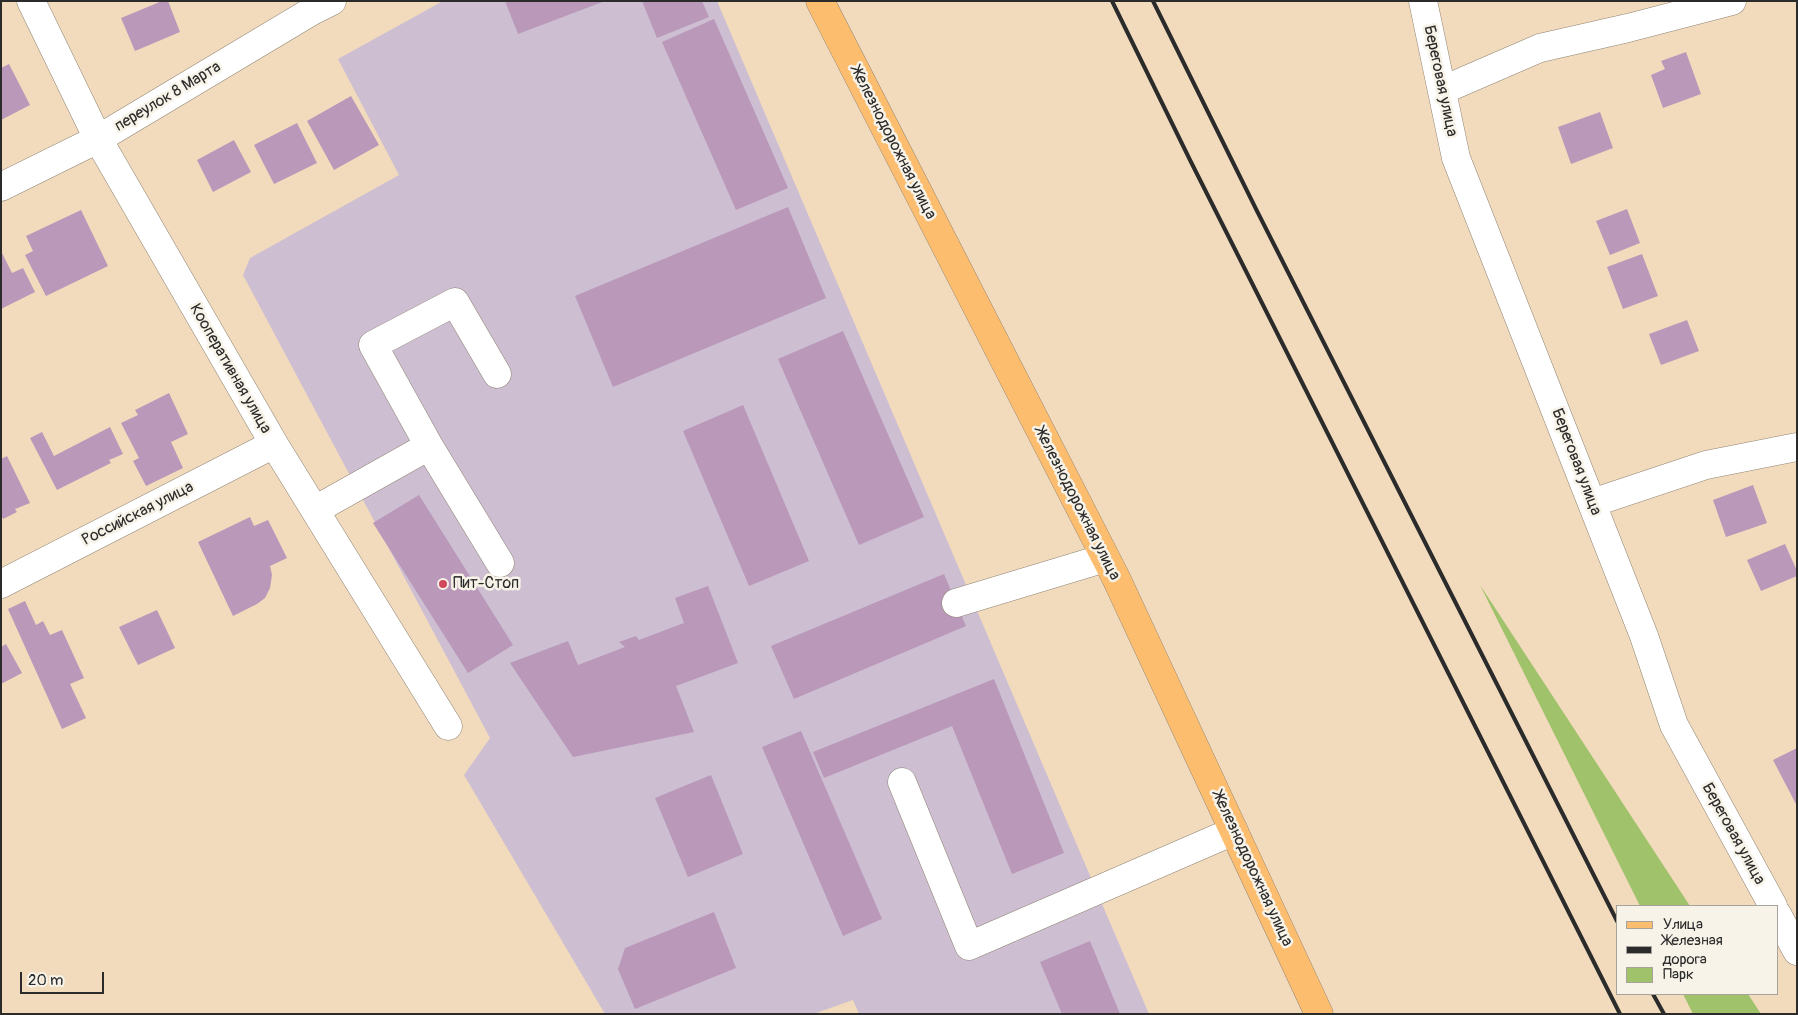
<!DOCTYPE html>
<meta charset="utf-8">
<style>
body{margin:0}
#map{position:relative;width:1798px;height:1015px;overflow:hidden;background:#f2dbbc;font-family:Pangolin,sans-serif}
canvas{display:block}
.frame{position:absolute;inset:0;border:2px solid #2b2b2b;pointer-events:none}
.legend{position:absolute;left:1616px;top:905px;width:162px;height:90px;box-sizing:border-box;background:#f7f3e8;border:1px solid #a5a39c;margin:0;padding:6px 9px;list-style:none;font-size:15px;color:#2b2b2b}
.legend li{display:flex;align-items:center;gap:10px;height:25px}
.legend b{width:25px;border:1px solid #a5a39c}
.scale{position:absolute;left:20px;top:972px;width:84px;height:22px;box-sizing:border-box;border:2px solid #2b2b2b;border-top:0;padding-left:6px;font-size:15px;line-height:18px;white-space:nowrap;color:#2b2b2b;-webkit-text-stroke:4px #f7f3e8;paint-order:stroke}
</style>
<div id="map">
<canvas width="1798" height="1015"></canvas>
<div class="frame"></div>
<ul class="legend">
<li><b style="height:6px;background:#fcbd6f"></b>Улица</li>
<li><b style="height:6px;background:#2b2b2b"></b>Железная дорога</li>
<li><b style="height:14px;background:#a0c26b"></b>Парк</li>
</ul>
<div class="scale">20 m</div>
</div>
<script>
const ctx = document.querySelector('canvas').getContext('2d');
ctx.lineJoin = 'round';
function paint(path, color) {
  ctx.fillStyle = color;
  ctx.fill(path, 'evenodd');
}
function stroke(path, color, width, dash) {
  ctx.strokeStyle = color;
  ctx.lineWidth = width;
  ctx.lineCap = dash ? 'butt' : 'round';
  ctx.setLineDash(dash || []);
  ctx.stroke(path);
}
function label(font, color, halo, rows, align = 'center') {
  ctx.font = font + ' Pangolin,sans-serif';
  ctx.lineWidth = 5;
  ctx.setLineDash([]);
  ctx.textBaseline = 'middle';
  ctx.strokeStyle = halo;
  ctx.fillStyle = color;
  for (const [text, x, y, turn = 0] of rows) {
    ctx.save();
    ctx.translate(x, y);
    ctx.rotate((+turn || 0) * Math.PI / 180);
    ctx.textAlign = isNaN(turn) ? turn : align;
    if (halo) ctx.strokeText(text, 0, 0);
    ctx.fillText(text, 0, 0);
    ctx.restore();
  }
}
paint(new Path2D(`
 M 443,1 L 717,1 L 1149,1014 L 859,1014 L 853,1000 L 813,1014 L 605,1014 L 464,775 L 490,738 L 243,275 L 250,258 L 399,175 L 338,59 Z`), '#cdbed2');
paint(new Path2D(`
 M 1480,585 L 1690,906 L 1640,906 Z
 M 1683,994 L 1748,994 L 1761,1014 L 1693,1014 Z`), '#a0c26b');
paint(new Path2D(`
 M 162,1 L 168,1 L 180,32 L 135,51 L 121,18 Z
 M 505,1 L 605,1 L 518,34 Z
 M 642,1 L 702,1 L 709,17 L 657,38 Z
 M 714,19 L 788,188 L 736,210 L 662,42 Z
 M 1686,52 L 1701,94 L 1663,108 L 1651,75 L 1665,69 L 1661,61 Z
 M 9,64 L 30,105 L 1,120 L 1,68 Z
 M 351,96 L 379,145 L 334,170 L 307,121 Z
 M 1600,112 L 1613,148 L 1571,164 L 1558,127 Z
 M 297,123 L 317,163 L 274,184 L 254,145 Z
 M 234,140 L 251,172 L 213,192 L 197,160 Z
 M 788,207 L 826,298 L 613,387 L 575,296 Z
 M 1627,209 L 1640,243 L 1610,255 L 1596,221 Z
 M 81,210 L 108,266 L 46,296 L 25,255 L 33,251 L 26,236 Z
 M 1,251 L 12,273 L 23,268 L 35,292 L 1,309 Z
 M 1642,254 L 1658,296 L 1623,309 L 1607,267 Z
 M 1687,320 L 1699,351 L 1661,365 L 1649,334 Z
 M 843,331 L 924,517 L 859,545 L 778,359 Z
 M 169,393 L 188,434 L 171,442 L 183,468 L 146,486 L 133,461 L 139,458 L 121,423 L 138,415 L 135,410 Z
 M 743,405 L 809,561 L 749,586 L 683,431 Z
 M 110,427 L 123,454 L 109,460 L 111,463 L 57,490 L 30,438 L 42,432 L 54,456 Z
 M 7,456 L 30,503 L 15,509 L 17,512 L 3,519 L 1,515 L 1,459 Z
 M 1753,485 L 1767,523 L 1726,537 L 1713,500 Z
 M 419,495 L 513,645 L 468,673 L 373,523 Z
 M 250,517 L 254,526 L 268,520 L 287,558 L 270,566 L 272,575 L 270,588 L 265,598 L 257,604 L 233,616 L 198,542 Z
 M 1785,544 L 1797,571 L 1797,576 L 1761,591 L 1747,560 Z
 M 944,574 L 966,626 L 794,699 L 771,646 Z
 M 708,586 L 738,663 L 676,686 L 694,732 L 573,757 L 510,663 L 568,641 L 578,665 L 625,647 L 619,642 L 636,636 L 639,640 L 684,623 L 675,598 Z
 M 25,601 L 36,625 L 43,621 L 50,635 L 62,630 L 84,678 L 70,684 L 86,718 L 62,729 L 8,609 Z
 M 157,610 L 175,648 L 138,665 L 119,627 Z
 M 6,644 L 22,673 L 1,684 L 1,647 Z
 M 994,679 L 1064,853 L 1012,874 L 952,726 L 824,778 L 813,752 Z
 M 801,731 L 882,919 L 843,936 L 762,747 Z
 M 1797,748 L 1797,806 L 1773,760 Z
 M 711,775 L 743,854 L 688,877 L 655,798 Z
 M 714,912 L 736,968 L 635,1009 L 618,969 L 625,948 Z
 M 1090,941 L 1120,1014 L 1062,1014 L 1040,962 Z`), '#b998ba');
const minor = new Path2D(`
 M 31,1 L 98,139 L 274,444 L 448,726
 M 1423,1 L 1456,158 L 1644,636 L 1674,725 L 1773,906
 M 1443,90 L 1540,48 L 1628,28 L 1732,1
 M 1,187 L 98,139 L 312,11 L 332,1
 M 429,446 L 500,563
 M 1592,503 L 1706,465 L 1797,447
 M 315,510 L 429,446 L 373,345 L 455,302 L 497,374
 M 1,584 L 274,444
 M 956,603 L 1105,558
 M 902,782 L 969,946 L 1234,831
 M 1777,914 L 1797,951`);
const major = new Path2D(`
 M 820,1 L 1116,578 L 1319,1014`);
stroke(minor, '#8e8374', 29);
stroke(major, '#8e8374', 29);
stroke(minor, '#fff', 28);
stroke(major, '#fcbd6f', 28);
stroke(new Path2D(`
 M 1112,1 L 1191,162 L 1620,1014
 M 1153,1 L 1257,211 L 1617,921
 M 1653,994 L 1664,1014`), '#2b2b2b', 4);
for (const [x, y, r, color] of [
 [443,584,5,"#d1495b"]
]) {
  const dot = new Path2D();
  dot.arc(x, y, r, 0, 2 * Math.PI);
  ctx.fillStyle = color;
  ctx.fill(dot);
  stroke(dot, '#f7f3e8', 2);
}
label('16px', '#2b2b2b', '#f7f3e8', [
 ["Береговая улица",1440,81,78],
 ["переулок 8 Марта",168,97,-31],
 ["Железнодорожная улица",893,143,63],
 ["Кооперативная улица",230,369,60],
 ["Береговая улица",1576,462,69],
 ["Железнодорожная улица",1077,504,63],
 ["Российская улица",138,514,-27],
 ["Береговая улица",1733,834,61],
 ["Железнодорожная улица",1252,869,65]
]);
label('16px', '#2b2b2b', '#f7f3e8', [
 ["Пит-Стоп",453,584]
], 'left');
</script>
